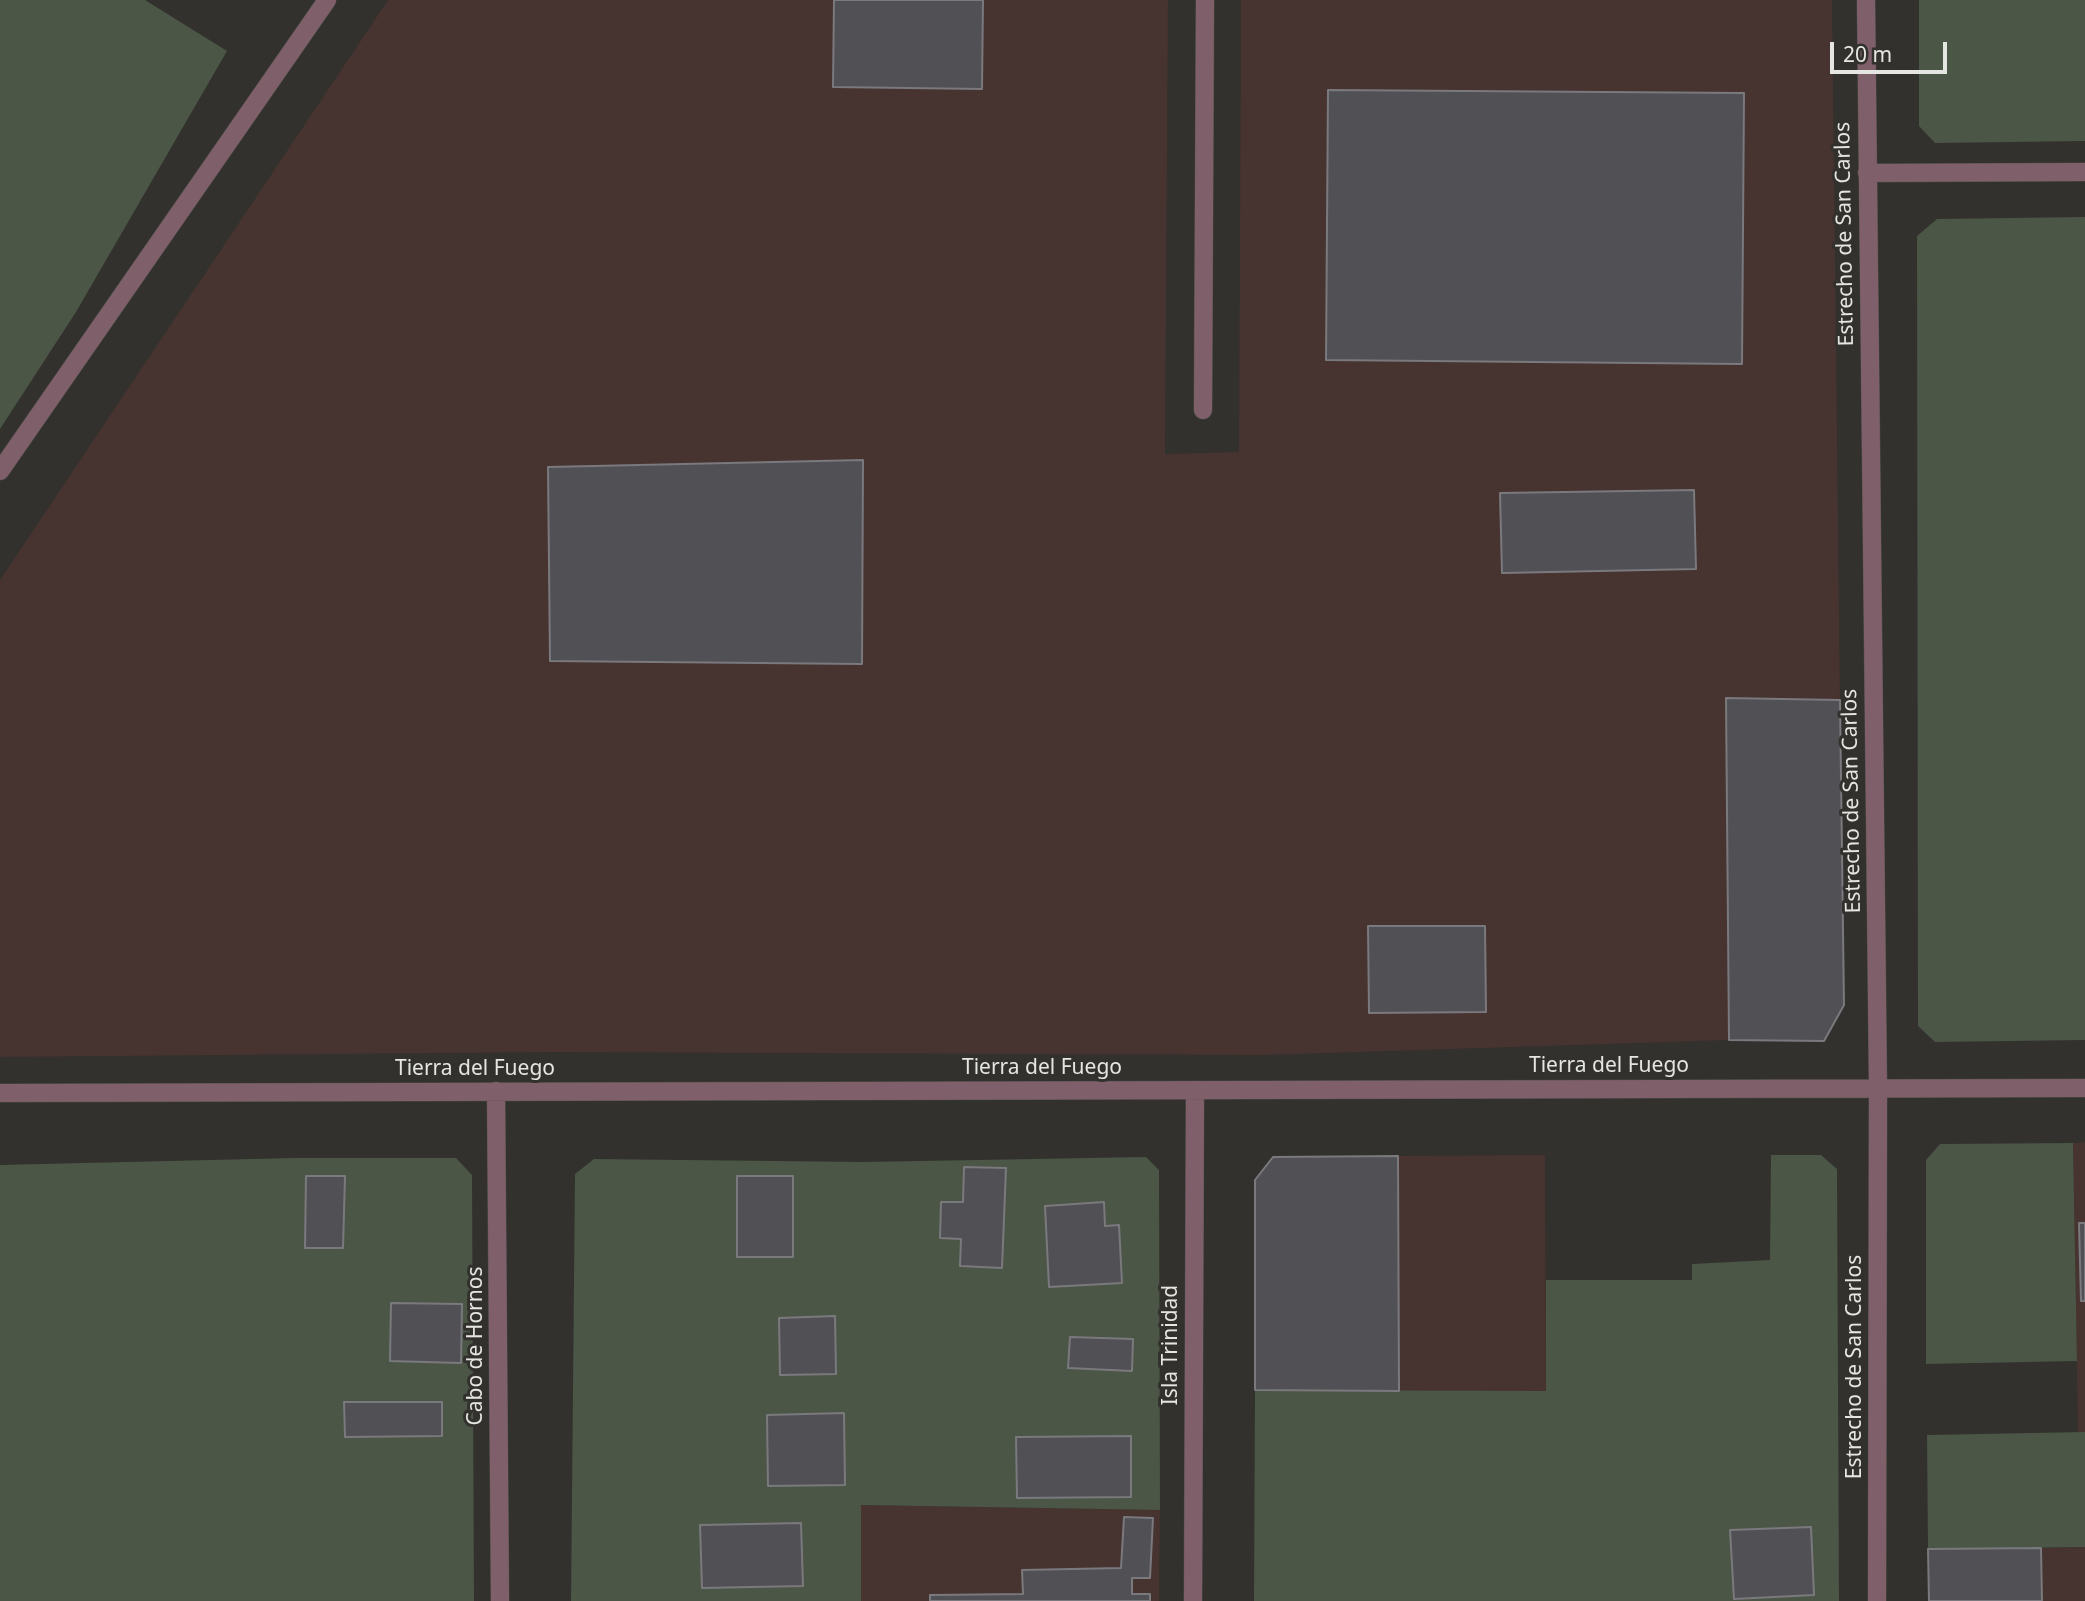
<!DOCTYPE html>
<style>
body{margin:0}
#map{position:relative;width:2085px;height:1601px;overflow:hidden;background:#32312d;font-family:"Noto Sans",sans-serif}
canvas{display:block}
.scale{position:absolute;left:1830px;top:42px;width:117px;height:32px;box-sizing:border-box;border:4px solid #e5e5e2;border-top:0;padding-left:9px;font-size:21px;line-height:24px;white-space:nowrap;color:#e5e5e2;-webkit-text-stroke:5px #32312d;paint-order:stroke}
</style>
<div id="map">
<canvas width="2085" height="1601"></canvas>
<div class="scale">20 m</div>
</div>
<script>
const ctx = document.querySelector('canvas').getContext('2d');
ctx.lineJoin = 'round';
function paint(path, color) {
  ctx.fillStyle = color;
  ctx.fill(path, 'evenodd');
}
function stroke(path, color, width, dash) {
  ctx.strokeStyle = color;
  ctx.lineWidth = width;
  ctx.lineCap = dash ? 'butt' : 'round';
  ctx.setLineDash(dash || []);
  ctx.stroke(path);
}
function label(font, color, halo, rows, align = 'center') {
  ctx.font = font + ' "Noto Sans",sans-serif';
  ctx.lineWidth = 6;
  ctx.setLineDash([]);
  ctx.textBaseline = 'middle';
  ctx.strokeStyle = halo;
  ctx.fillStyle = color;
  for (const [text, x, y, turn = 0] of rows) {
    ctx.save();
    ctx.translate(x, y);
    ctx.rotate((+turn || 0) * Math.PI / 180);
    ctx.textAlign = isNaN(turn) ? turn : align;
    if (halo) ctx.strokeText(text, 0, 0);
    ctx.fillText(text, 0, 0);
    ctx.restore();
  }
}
paint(new Path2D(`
 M 388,0 L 1168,0 L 1165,454 L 1239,452 L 1241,0 L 1832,0 L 1840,700 L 1726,699 L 1729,1040 L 1265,1055 L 553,1052 L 0,1057 L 0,580 ZM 863,460 L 861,664 L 550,661 L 548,467 Z
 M 2085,1142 L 2085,1432 L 2078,1432 L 2073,1143 Z
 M 1545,1155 L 1546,1391 L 1399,1391 L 1398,1156 Z
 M 861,1505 L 1160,1510 L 1159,1601 L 861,1601 Z
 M 2085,1547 L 2085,1601 L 2042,1601 L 2041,1548 Z`), '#473330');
paint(new Path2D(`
 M 0,0 L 145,0 L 227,51 L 76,312 L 0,429 Z
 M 1919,0 L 2085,0 L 2085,141 L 1935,143 L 1919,126 Z
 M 2085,217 L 2085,1040 L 1935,1042 L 1918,1026 L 1917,236 L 1937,219 Z
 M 2073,1143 L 2077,1361 L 1926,1364 L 1926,1160 L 1940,1144 Z
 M 1771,1155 L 1821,1155 L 1837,1169 L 1839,1601 L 1254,1601 L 1255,1390 L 1546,1391 L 1546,1280 L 1692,1280 L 1692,1264 L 1770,1260 Z
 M 1146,1157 L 1159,1170 L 1160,1510 L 861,1505 L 861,1601 L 571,1601 L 575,1174 L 594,1159 L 864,1162 Z
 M 295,1158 L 456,1158 L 472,1175 L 474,1601 L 0,1601 L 0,1165 Z
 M 2085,1432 L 2085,1547 L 1928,1549 L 1927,1435 Z`), '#4b5646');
const building = new Path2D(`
 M 834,0 L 983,0 L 982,89 L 833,87 Z
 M 1328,90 L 1744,93 L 1742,364 L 1326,360 Z
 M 863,460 L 862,664 L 550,661 L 548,467 Z
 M 1694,490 L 1696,569 L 1502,573 L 1500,493 Z
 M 1726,698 L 1840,700 L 1844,1005 L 1824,1041 L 1729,1040 Z
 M 1368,926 L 1485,926 L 1486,1012 L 1369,1013 Z
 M 1398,1156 L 1399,1391 L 1255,1390 L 1255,1180 L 1273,1157 Z
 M 964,1167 L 1006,1168 L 1002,1268 L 960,1266 L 961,1239 L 940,1238 L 941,1202 L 963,1202 Z
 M 306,1176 L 345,1176 L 343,1248 L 305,1248 Z
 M 737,1176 L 793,1176 L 793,1257 L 737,1257 Z
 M 1104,1202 L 1105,1226 L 1119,1225 L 1122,1283 L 1049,1287 L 1045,1206 Z
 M 2079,1223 L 2085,1223 L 2085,1301 L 2081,1301 Z
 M 391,1303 L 462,1304 L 461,1363 L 390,1361 Z
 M 835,1316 L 836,1374 L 780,1375 L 779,1318 Z
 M 1070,1337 L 1133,1339 L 1132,1371 L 1068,1368 Z
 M 344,1402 L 442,1402 L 442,1436 L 345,1437 Z
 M 844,1413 L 845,1485 L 768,1486 L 767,1415 Z
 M 1131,1436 L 1131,1497 L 1017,1498 L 1016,1437 Z
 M 1124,1517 L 1153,1518 L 1150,1578 L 1132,1578 L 1132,1594 L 1150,1594 L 1150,1601 L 930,1601 L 930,1595 L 1023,1594 L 1022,1570 L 1121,1568 Z
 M 801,1523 L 803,1586 L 702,1588 L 700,1525 Z
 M 1811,1527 L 1814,1595 L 1734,1599 L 1730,1530 Z
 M 2041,1548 L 2042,1601 L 1929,1601 L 1928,1549 Z`);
paint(building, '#515054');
stroke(building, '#7a797d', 2);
const minor = new Path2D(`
 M 1866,0 L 1878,1087 L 1877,1601
 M 1867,173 L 2085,172
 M 1203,410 L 1205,0
 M 0,471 L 327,0
 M 496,1091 L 500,1601
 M 0,1093 L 2085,1088
 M 1193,1601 L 1195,1090`);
stroke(minor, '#4f4e4a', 19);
stroke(minor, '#7f5f6a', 18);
label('21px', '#e5e5e2', '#32312d', [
 ["Estrecho de San Carlos",1845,234,-91],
 ["Estrecho de San Carlos",1852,801,-91],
 ["Tierra del Fuego",1609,1066],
 ["Tierra del Fuego",1042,1068],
 ["Tierra del Fuego",475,1069],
 ["Isla Trinidad",1171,1345,-90],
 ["Cabo de Hornos",476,1346,-90],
 ["Estrecho de San Carlos",1855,1367,-90]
]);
</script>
